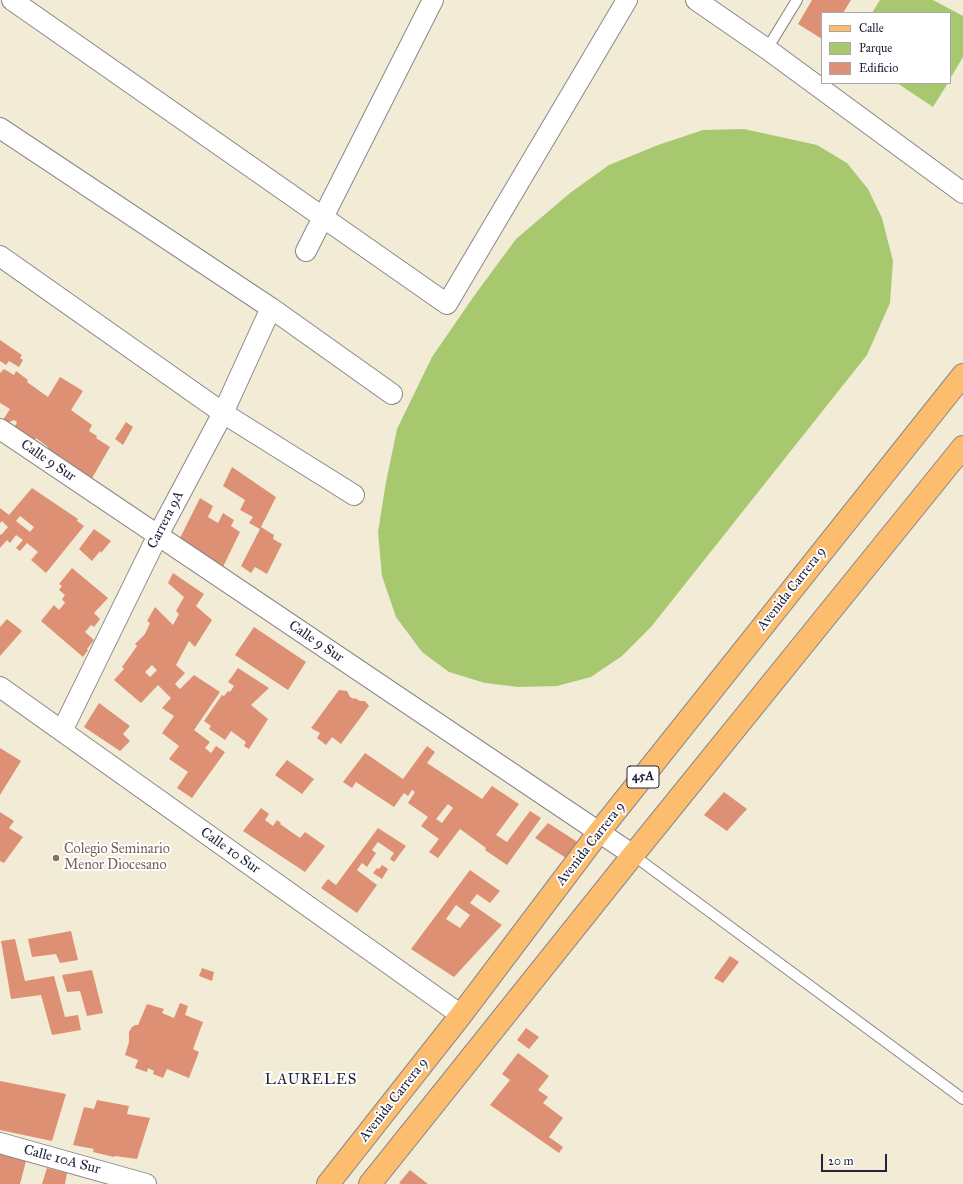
<!DOCTYPE html>
<style>
body{margin:0}
#map{position:relative;width:963px;height:1184px;overflow:hidden;background:#f2ecd7;font-family:"IM FELL Great Primer",serif}
canvas{display:block}
.legend{position:absolute;left:821px;top:12px;width:130px;height:72px;box-sizing:border-box;background:#fff;border:1px solid #a7a7b1;margin:0;padding:5px 7px;list-style:none;font-size:12px;color:#22223b}
.legend li{display:flex;align-items:center;gap:8px;height:20px}
.legend b{width:20px;border:1px solid #a7a7b1}
.scale{position:absolute;left:821px;top:1154px;width:66px;height:18px;box-sizing:border-box;border:2px solid #22223b;border-top:0;padding-left:5px;font-size:12px;line-height:14px;white-space:nowrap;color:#22223b;-webkit-text-stroke:3px #fff;paint-order:stroke}
</style>
<div id="map">
<canvas width="963" height="1184"></canvas>
<ul class="legend">
<li><b style="height:5px;background:#fcbd6f"></b>Calle</li>
<li><b style="height:11px;background:#a8c870"></b>Parque</li>
<li><b style="height:11px;background:#dd9074"></b>Edificio</li>
</ul>
<div class="scale">20 m</div>
</div>
<script>
const ctx = document.querySelector('canvas').getContext('2d');
ctx.lineJoin = 'round';
function paint(path, color) {
  ctx.fillStyle = color;
  ctx.fill(path, 'evenodd');
}
function stroke(path, color, width, dash) {
  ctx.strokeStyle = color;
  ctx.lineWidth = width;
  ctx.lineCap = dash ? 'butt' : 'round';
  ctx.setLineDash(dash || []);
  ctx.stroke(path);
}
function label(font, color, halo, rows, align = 'center') {
  ctx.font = font + ' "IM FELL Great Primer",serif';
  ctx.lineWidth = 4;
  ctx.setLineDash([]);
  ctx.textBaseline = 'middle';
  ctx.strokeStyle = halo;
  ctx.fillStyle = color;
  for (const [text, x, y, turn = 0] of rows) {
    ctx.save();
    ctx.translate(x, y);
    ctx.rotate((+turn || 0) * Math.PI / 180);
    ctx.textAlign = isNaN(turn) ? turn : align;
    if (halo) ctx.strokeText(text, 0, 0);
    ctx.fillText(text, 0, 0);
    ctx.restore();
  }
}
paint(new Path2D(`
 M 880,0 L 933,0 L 963,16 L 963,57 L 950,79 L 950,13 L 872,13 Z
 M 897,83 L 948,83 L 933,107 Z
 M 744,129 L 817,145 L 847,163 L 868,189 L 882,218 L 893,261 L 890,303 L 867,355 L 651,627 L 622,656 L 591,677 L 557,686 L 518,687 L 485,683 L 449,672 L 422,652 L 396,617 L 382,576 L 378,532 L 386,482 L 397,429 L 432,357 L 474,296 L 516,239 L 570,193 L 609,165 L 658,145 L 703,130 Z`), '#a8c870');
paint(new Path2D(`
 M 812,0 L 851,0 L 843,13 L 822,13 L 822,39 L 798,24 Z
 M 0,340 L 22,355 L 20,358 L 23,360 L 19,367 L 9,361 L 6,365 L 0,361 Z
 M 4,369 L 14,375 L 16,371 L 28,380 L 27,382 L 48,397 L 60,377 L 83,391 L 71,410 L 92,425 L 89,431 L 97,436 L 96,438 L 110,447 L 91,480 L 46,452 L 48,447 L 36,438 L 33,442 L 14,428 L 17,422 L 14,420 L 7,423 L 3,420 L 10,409 L 0,403 L 0,373 Z
 M 126,422 L 133,427 L 123,445 L 115,439 Z
 M 232,467 L 276,497 L 261,527 L 274,535 L 273,539 L 282,544 L 267,574 L 255,567 L 251,573 L 241,566 L 260,529 L 249,523 L 253,517 L 240,510 L 245,500 L 223,486 Z
 M 32,488 L 78,519 L 77,521 L 84,526 L 46,573 L 31,560 L 38,552 L 27,543 L 20,551 L 16,548 L 23,540 L 16,535 L 10,543 L 7,540 L 0,548 L 0,534 L 1,535 L 8,527 L 2,521 L 0,523 L 0,508 L 9,515 ZM 20,516 L 34,527 L 30,532 L 16,521 Z
 M 200,498 L 213,506 L 208,517 L 218,523 L 223,513 L 234,520 L 231,526 L 240,532 L 220,573 L 179,540 Z
 M 94,529 L 111,541 L 101,553 L 100,551 L 92,561 L 79,549 Z
 M 72,568 L 108,598 L 94,613 L 100,619 L 94,627 L 91,625 L 85,632 L 94,640 L 87,649 L 88,650 L 83,657 L 41,621 L 54,605 L 59,610 L 65,603 L 62,599 L 65,595 L 59,590 L 62,586 L 59,584 Z
 M 173,573 L 204,594 L 196,606 L 212,620 L 195,647 L 189,641 L 176,665 L 185,673 L 175,684 L 180,689 L 194,675 L 220,692 L 194,730 L 210,742 L 205,748 L 211,753 L 216,746 L 225,752 L 192,798 L 177,788 L 188,772 L 169,759 L 179,746 L 162,733 L 174,716 L 162,708 L 171,698 L 158,685 L 141,703 L 114,680 L 124,669 L 122,667 L 137,646 L 135,644 L 145,634 L 150,623 L 147,621 L 155,607 L 173,625 L 179,614 L 176,611 L 184,597 L 168,583 ZM 152,665 L 157,670 L 150,677 L 145,672 Z
 M 7,619 L 22,631 L 0,656 L 0,627 Z
 M 254,627 L 306,662 L 288,690 L 235,655 Z
 M 238,668 L 269,688 L 251,705 L 268,719 L 249,749 L 244,746 L 246,742 L 231,731 L 225,740 L 209,729 L 211,726 L 204,721 L 222,695 L 224,696 L 228,691 L 230,692 L 234,686 L 228,682 Z
 M 339,690 L 347,691 L 350,697 L 354,699 L 355,698 L 360,701 L 365,701 L 369,706 L 341,744 L 332,737 L 326,745 L 317,738 L 320,733 L 311,728 Z
 M 99,703 L 130,726 L 123,734 L 130,741 L 120,751 L 84,727 Z
 M 427,746 L 435,752 L 427,763 L 482,799 L 492,786 L 519,804 L 496,835 L 507,842 L 530,811 L 541,818 L 507,865 L 485,850 L 486,848 L 460,829 L 438,858 L 429,852 L 439,839 L 421,826 L 428,817 L 408,803 L 415,792 L 412,790 L 408,796 L 404,793 L 394,807 L 356,782 L 352,788 L 343,782 L 365,753 L 403,779 ZM 448,804 L 453,808 L 442,823 L 436,819 Z
 M 0,748 L 21,761 L 0,795 Z
 M 287,760 L 314,779 L 302,794 L 275,775 Z
 M 724,792 L 747,809 L 727,831 L 704,815 Z
 M 261,808 L 269,814 L 265,820 L 273,826 L 277,820 L 281,823 L 280,824 L 300,838 L 305,832 L 325,846 L 305,872 L 243,831 Z
 M 0,812 L 14,821 L 9,828 L 23,837 L 4,863 L 0,861 Z
 M 548,823 L 579,843 L 566,858 L 535,838 Z
 M 378,828 L 406,846 L 394,862 L 390,859 L 394,853 L 378,842 L 372,850 L 376,853 L 367,867 L 362,863 L 357,870 L 377,885 L 357,913 L 321,888 L 328,879 L 336,885 Z
 M 382,865 L 388,869 L 382,879 L 373,873 L 377,868 L 379,869 Z
 M 470,870 L 500,891 L 490,903 L 477,894 L 470,903 L 502,925 L 454,977 L 411,949 ZM 456,905 L 470,915 L 460,928 L 446,919 Z
 M 71,931 L 78,960 L 60,963 L 56,954 L 32,957 L 28,939 Z
 M 15,939 L 25,981 L 54,976 L 65,1017 L 78,1015 L 81,1030 L 52,1035 L 41,995 L 11,999 L 1,941 Z
 M 730,956 L 739,962 L 723,983 L 714,978 Z
 M 202,968 L 214,972 L 212,981 L 199,976 Z
 M 92,970 L 103,1013 L 87,1016 L 80,991 L 67,992 L 62,975 Z
 M 180,1003 L 188,1006 L 185,1015 L 203,1022 L 193,1049 L 199,1052 L 189,1078 L 167,1069 L 163,1078 L 153,1074 L 154,1071 L 148,1068 L 147,1072 L 135,1068 L 138,1060 L 125,1055 L 129,1042 L 129,1032 L 132,1027 L 135,1025 L 138,1025 L 147,1004 L 164,1009 L 162,1013 L 174,1018 Z
 M 526,1028 L 539,1037 L 529,1049 L 517,1040 Z
 M 518,1053 L 549,1076 L 538,1090 L 548,1097 L 543,1103 L 563,1118 L 549,1137 L 563,1147 L 559,1153 L 490,1105 L 510,1080 L 502,1074 Z
 M 0,1081 L 66,1094 L 52,1141 L 0,1130 Z
 M 97,1100 L 129,1106 L 127,1114 L 150,1118 L 137,1159 L 115,1156 L 114,1157 L 93,1152 L 94,1149 L 73,1145 L 84,1107 L 94,1109 Z
 M 0,1154 L 26,1161 L 20,1184 L 0,1184 Z
 M 47,1168 L 67,1173 L 65,1184 L 42,1184 Z
 M 410,1170 L 428,1184 L 401,1184 L 399,1183 Z`), '#dd9074');
const service = new Path2D(`
 M 767,49 L 797,0
 M 633,855 L 963,1099`);
const minor = new Path2D(`
 M 12,0 L 447,304 L 627,0
 M 696,0 L 767,49 L 963,193
 M 0,128 L 271,308 L 392,394
 M 306,251 L 433,0
 M 0,256 L 223,413 L 354,495
 M 0,429 L 633,855
 M 0,687 L 461,1015
 M 62,731 L 158,535 L 223,413 L 271,308
 M 0,1143 L 146,1184`);
const primary = new Path2D(`
 M 328,1184 L 461,1015 L 599,832 L 963,375
 M 370,1184 L 633,855 L 963,447`);
stroke(service, '#8a8789', 12);
stroke(minor, '#8a8789', 22);
stroke(primary, '#8a8789', 24);
stroke(service, '#fff', 10);
stroke(minor, '#fff', 20);
stroke(primary, '#fcbd6f', 22);
for (const [x, y, r, color] of [
 [56,858,4,"#8d6e63"]
]) {
  const dot = new Path2D();
  dot.arc(x, y, r, 0, 2 * Math.PI);
  ctx.fillStyle = color;
  ctx.fill(dot);
  stroke(dot, '#fff', 1.5);
}
for (const [x, y, w] of [
 [643,777,32]
]) {
  const box = new Path2D();
  box.roundRect(x - w / 2, y - 11, w, 22, 3);
  ctx.fillStyle = '#fff';
  ctx.fill(box);
  stroke(box, '#22223b', 1);
}
label('bold 13px', '#22223b', null, [
 ["45A",643,777]
]);
label('14px', '#22223b', '#fff', [
 ["Calle 9 Sur",48,461,34],
 ["Carrera 9A",166,520,-63],
 ["Avenida Carrera 9",792,589,-52],
 ["Calle 9 Sur",316,642,34],
 ["Avenida Carrera 9",591,844,-52],
 ["Calle 10 Sur",230,851,35],
 ["Avenida Carrera 9",394,1100,-52],
 ["Calle 10A Sur",62,1160,15]
]);
label('14px', '#785e54', '#fff', [
 ["Colegio Seminario",64,850],
 ["Menor Diocesano",64,866]
], 'left');
ctx.letterSpacing = '1px';
label('15px', '#22223b', '#fff', [
 ["LAURELES",311,1080]
]);
ctx.letterSpacing = '0px';
</script>
